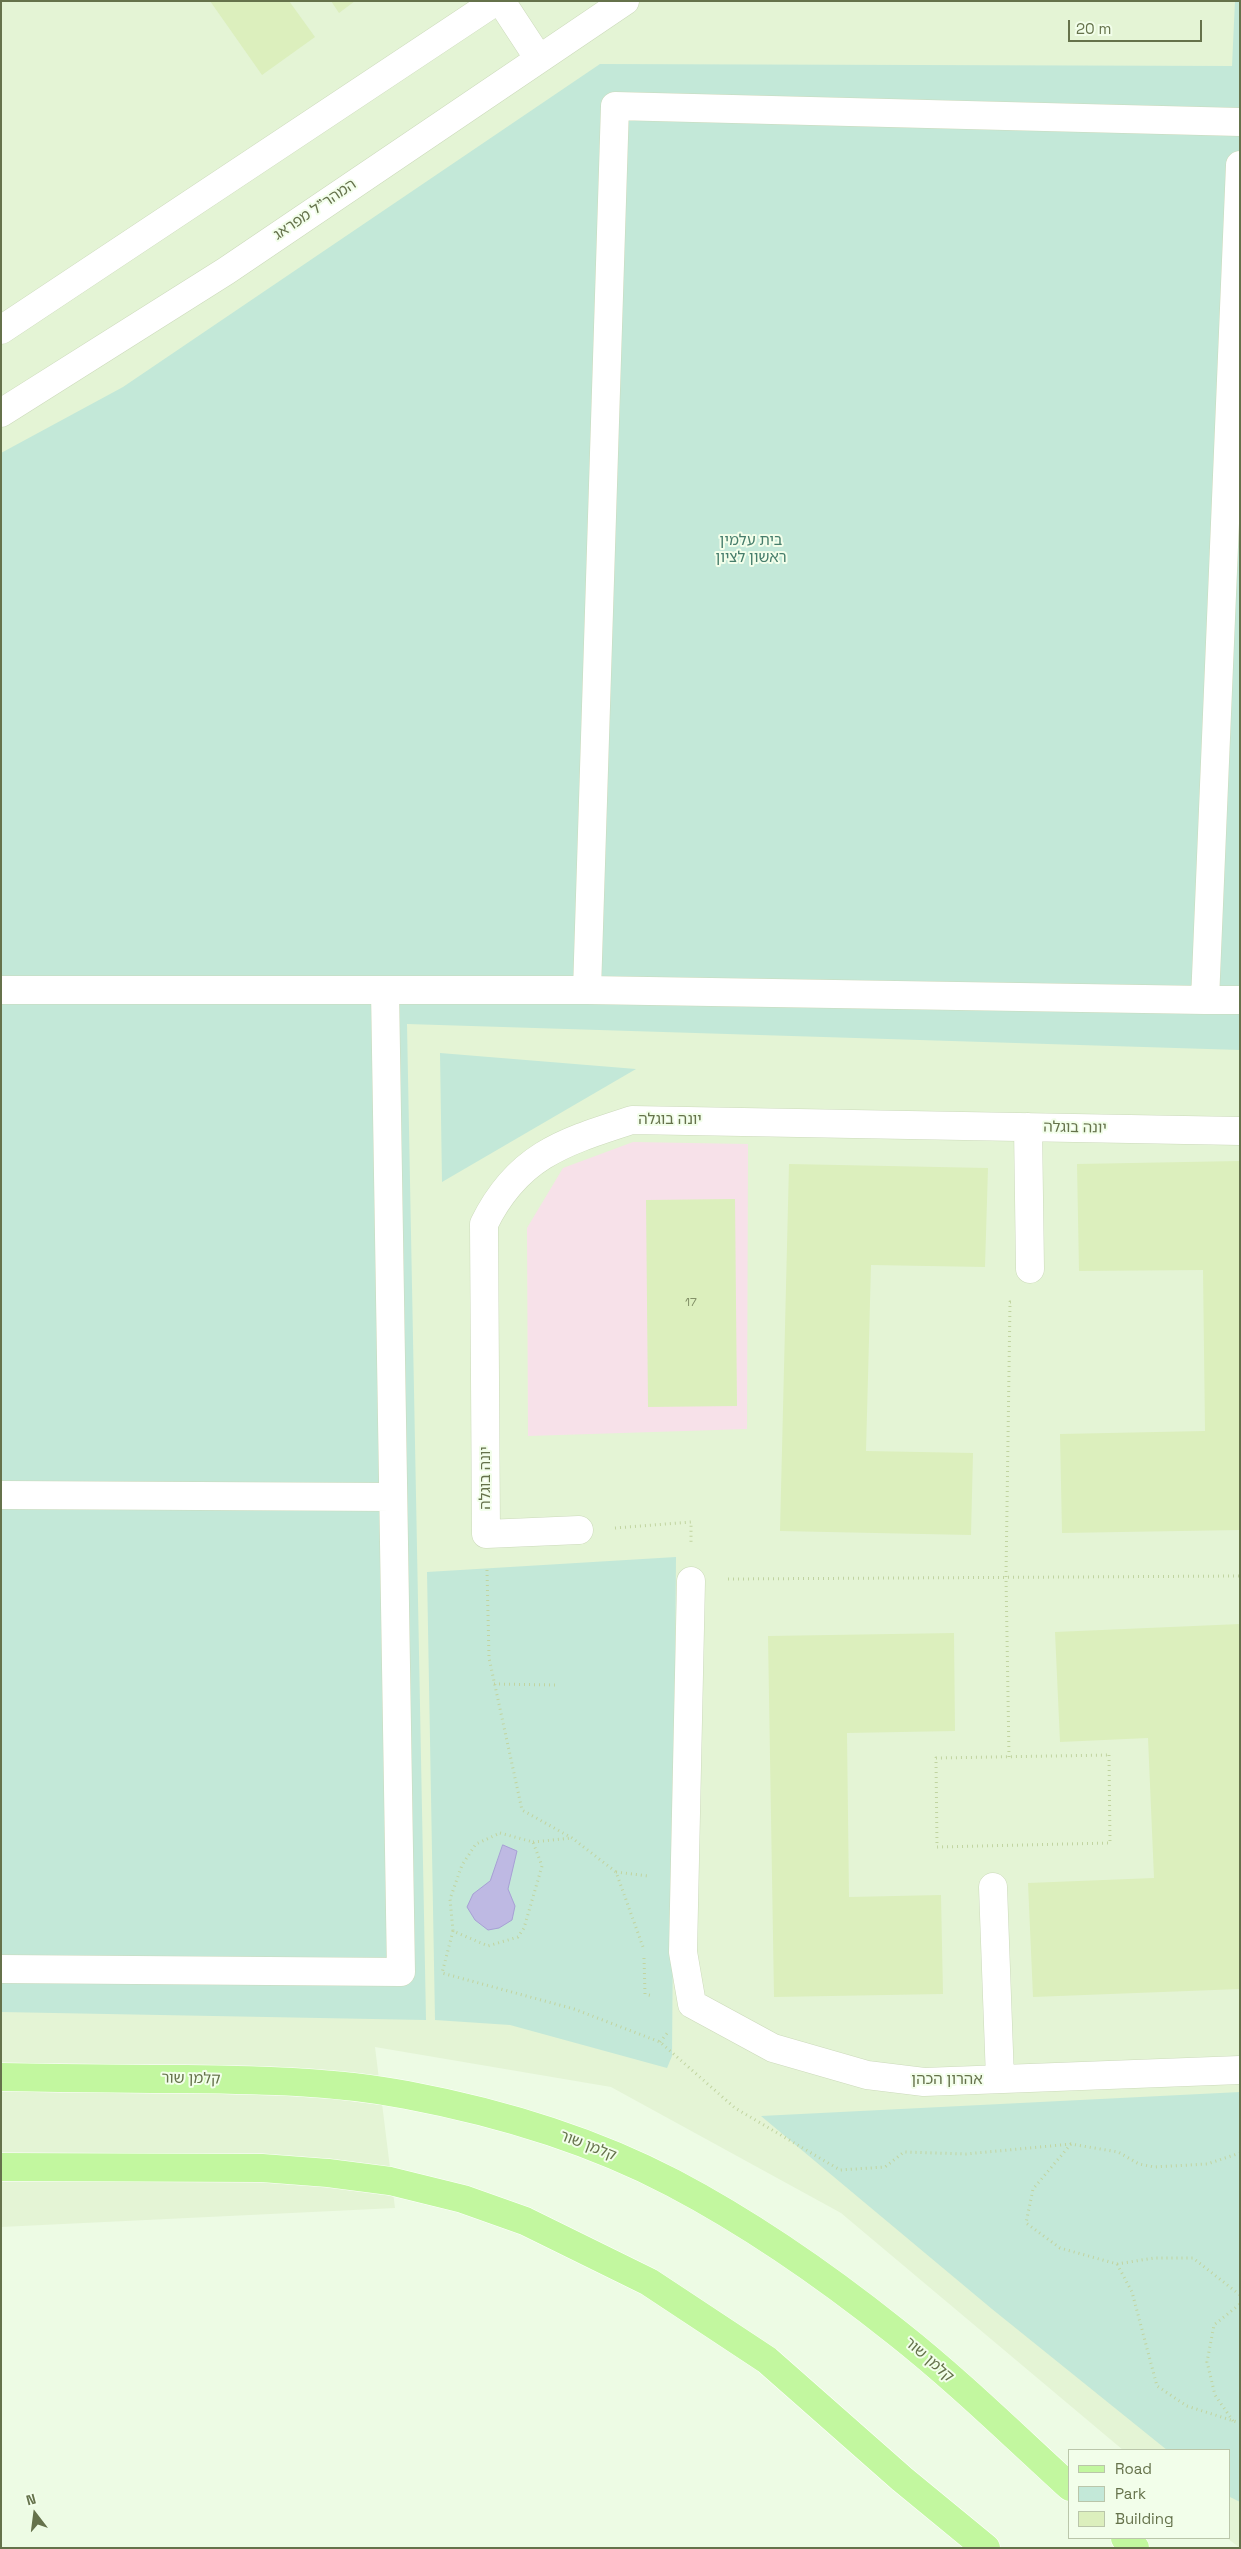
<!DOCTYPE html>
<meta charset="utf-8">
<style>
body{margin:0}
#map{position:relative;width:1241px;height:2549px;overflow:hidden;background:#edfbe4;font-family:"Space Grotesk",sans-serif}
canvas{display:block}
.frame{position:absolute;inset:0;border:2px solid #65724b;pointer-events:none}
.legend{position:absolute;left:1068px;top:2449px;width:162px;height:90px;box-sizing:border-box;background:#f2feea;border:1px solid #bac6aa;margin:0;padding:6px 9px;list-style:none;font-size:15px;color:#65724b}
.legend li{display:flex;align-items:center;gap:10px;height:25px}
.legend b{width:25px;border:1px solid #bac6aa}
.north{position:absolute;left:10px;top:2489px;width:50px;height:50px;-webkit-text-stroke:4px #f2feea;paint-order:stroke;rotate:345deg;font-size:14px;font-weight:700;line-height:20px;text-align:center;color:#65724b}
.north::after{content:'';display:block;margin:auto;width:18px;height:22px;background:#65724b;clip-path:polygon(50% 0,100% 100%,50% 72%,0 100%)}
.scale{position:absolute;left:1068px;top:20px;width:134px;height:22px;box-sizing:border-box;border:2px solid #65724b;border-top:0;padding-left:6px;font-size:15px;line-height:18px;white-space:nowrap;color:#65724b;-webkit-text-stroke:4px #f2feea;paint-order:stroke}
</style>
<div id="map">
<canvas width="1241" height="2549"></canvas>
<div class="frame"></div>
<ul class="legend">
<li><b style="height:6px;background:#c2f79f"></b>Road</li>
<li><b style="height:14px;background:#c3e8d8"></b>Park</li>
<li><b style="height:14px;background:#dcefbd"></b>Building</li>
</ul>
<div class="north">N</div>
<div class="scale">20 m</div>
</div>
<script>
const ctx = document.querySelector('canvas').getContext('2d');
ctx.lineJoin = 'round';
function paint(path, color) {
  ctx.fillStyle = color;
  ctx.fill(path, 'evenodd');
}
function stroke(path, color, width, dash) {
  ctx.strokeStyle = color;
  ctx.lineWidth = width;
  ctx.lineCap = dash ? 'butt' : 'round';
  ctx.setLineDash(dash || []);
  ctx.stroke(path);
}
function label(font, color, halo, rows, align = 'center') {
  ctx.font = font + ' "Space Grotesk","Noto Sans Hebrew",sans-serif';
  ctx.lineWidth = 4;
  ctx.setLineDash([]);
  ctx.textBaseline = 'middle';
  ctx.strokeStyle = halo;
  ctx.fillStyle = color;
  for (const [text, x, y, turn = 0] of rows) {
    ctx.save();
    ctx.translate(x, y);
    ctx.rotate((+turn || 0) * Math.PI / 180);
    ctx.textAlign = isNaN(turn) ? turn : align;
    if (halo) ctx.strokeText(text, 0, 0);
    ctx.fillText(text, 0, 0);
    ctx.restore();
  }
}
paint(new Path2D(`
 M 1,1 L 1240,1 L 1240,2548 L 1227,2538 L 1230,2538 L 1230,2450 L 1123,2450 L 841,2213 L 611,2087 L 375,2047 L 395,2208 L 1,2227 Z`), '#e4f4d5');
paint(new Path2D(`
 M 633,1142 L 748,1144 L 747,1429 L 528,1436 L 527,1228 L 563,1168 Z`), '#f7e1e9');
paint(new Path2D(`
 M 1235,1 L 1240,1 L 1240,1050 L 407,1024 L 426,2020 L 1,2012 L 1,453 L 123,387 L 600,64 L 1232,66 Z
 M 440,1053 L 636,1069 L 442,1182 Z
 M 676,1557 L 672,2056 L 667,2068 L 510,2025 L 435,2020 L 427,1572 Z
 M 1240,2092 L 1240,2502 L 1230,2497 L 1230,2450 L 1167,2450 L 992,2309 L 761,2116 Z`), '#c3e8d8');
const water = new Path2D(`
 M 503,1845 L 517,1851 L 508,1889 L 515,1906 L 512,1920 L 499,1928 L 488,1930 L 475,1920 L 467,1907 L 473,1894 L 490,1881 Z`);
paint(water, '#beb9e3');
stroke(water, '#a7a0d5', 1);
paint(new Path2D(`
 M 210,1 L 289,1 L 315,37 L 262,75 Z
 M 331,1 L 355,1 L 339,13 Z
 M 1240,1161 L 1240,1530 L 1062,1533 L 1060,1434 L 1205,1431 L 1203,1270 L 1079,1271 L 1077,1164 Z
 M 789,1164 L 988,1168 L 985,1267 L 871,1265 L 866,1451 L 973,1453 L 971,1535 L 780,1531 Z
 M 735,1199 L 737,1406 L 648,1407 L 646,1200 Z
 M 1240,1624 L 1240,1989 L 1033,1997 L 1028,1883 L 1154,1878 L 1148,1738 L 1060,1742 L 1055,1632 Z
 M 954,1633 L 955,1731 L 847,1733 L 849,1897 L 941,1895 L 943,1994 L 774,1997 L 768,1636 Z`), '#dcefbd');
const minor = new Path2D(`
 M 501,1 L 539,59
 M 1240,165 L 1205,1000 L 1240,1000
 M 1,330 L 496,1
 M 1,413 L 226,271 L 625,1
 M 1,990 L 587,990 L 1205,1000
 M 587,990 L 615,106 L 1240,122
 M 1028,1127 L 1030,1269
 M 1,1495 L 393,1497
 M 579,1530 L 486,1534 L 484,1224 C 518,1155 564,1142 632,1120 L 1240,1131
 M 691,1581 L 683,1952 L 692,2004 L 773,2048 L 867,2075 L 924,2082 L 1240,2070
 M 993,1887 L 1000,2079
 M 1,1969 L 401,1972 L 385,990`);
const major = new Path2D(`
 M 1,2077 C 63,2078 125,2079 186,2079 C 260,2080 334,2081 407,2095 C 497,2112 591,2140 673,2183 C 751,2224 827,2277 896,2332 C 957,2380 1013,2435 1070,2487
 M 1,2167 L 262,2168 L 328,2173 L 390,2181 L 463,2199 L 525,2221 L 649,2282 L 767,2360 L 902,2479 L 986,2548
 M 1125,2538 L 1135,2548`);
stroke(minor, '#ccdabb', 29);
stroke(major, '#fff', 29);
stroke(new Path2D(`
 M 615,1528 L 691,1522 L 691,1544
 M 487,1570 L 489,1658 L 522,1810 L 572,1838 L 616,1872 L 643,1947
 M 728,1579 L 1240,1576
 M 494,1684 L 557,1685
 M 1109,1755 L 1110,1843 L 937,1847 L 936,1758 Z
 M 1009,1757 L 1006,1576 L 1010,1302 L 1012,1302
 M 500,1833 L 533,1842 L 542,1866 L 524,1928 L 518,1937 L 488,1946 L 453,1931 L 450,1899 L 462,1865 L 476,1844 Z
 M 533,1842 L 572,1838
 M 616,1872 L 648,1876
 M 453,1931 L 442,1973 L 574,2009 L 660,2042 L 735,2108 L 840,2170 L 885,2167 L 904,2152 L 966,2154 L 1071,2144
 M 644,1958 L 645,1994 L 653,1996
 M 660,2042 L 668,2032
 M 1240,2153 L 1207,2164 L 1154,2167 L 1139,2164 L 1118,2152 L 1071,2144 L 1033,2189 L 1026,2223 L 1060,2248 L 1117,2264 L 1154,2258 L 1193,2258 L 1240,2295
 M 1117,2264 L 1132,2292 L 1157,2386 L 1187,2406 L 1240,2423
 M 1233,2421 L 1215,2395 L 1207,2362 L 1214,2325 L 1240,2304`), '#c1d4a0', 3, [1, 4]);
stroke(minor, '#fff', 28);
stroke(major, '#c2f79f', 28);
label('12px', '#839168', null, [
 ["17",691,1303]
]);
label('15px', '#65724b', '#f2feea', [
 ["המהר\"ל מפראג",315,210,-34],
 ["יונה בוגלה",670,1120],
 ["יונה בוגלה",1075,1128,1],
 ["יונה בוגלה",486,1478,-90],
 ["קלמן שור",191,2079,1],
 ["אהרון הכהן",947,2080],
 ["קלמן שור",588,2146,21],
 ["קלמן שור",929,2360,41]
]);
label('15px', '#467d6b', '#f2feea', [
 ["בית עלמין",751,541],
 ["ראשון לציון",751,558]
]);
</script>
